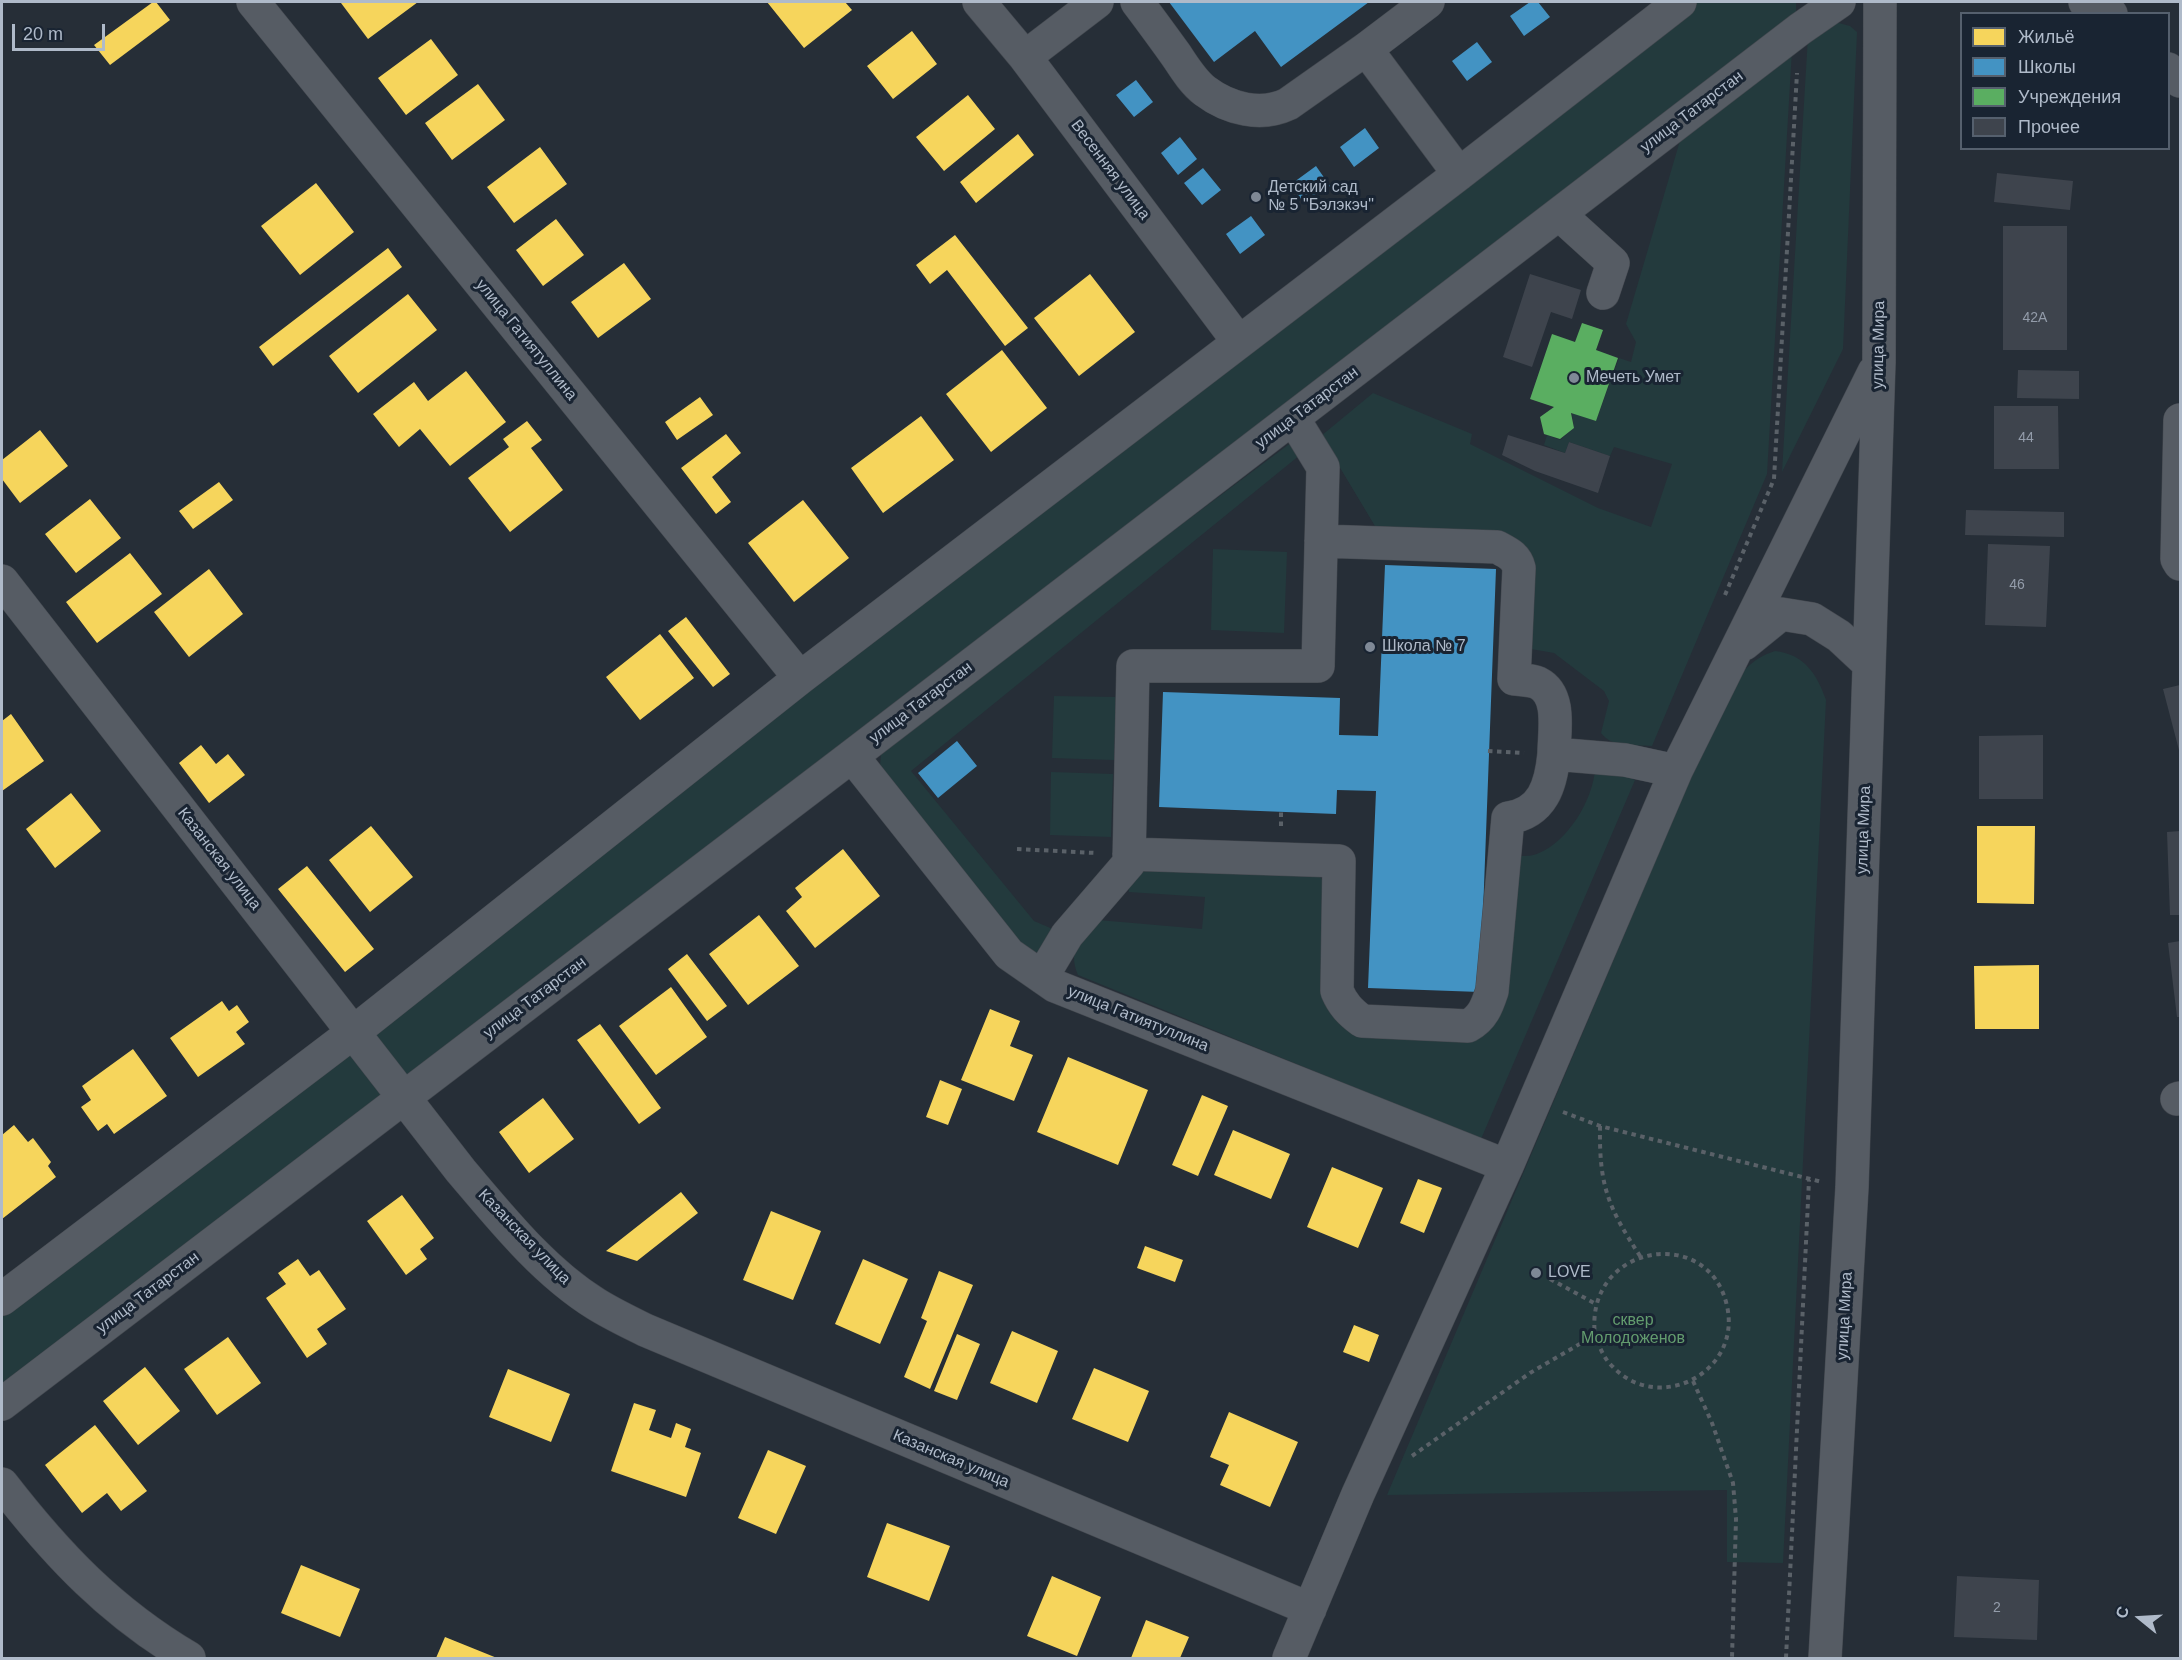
<!DOCTYPE html>
<meta charset="utf-8">
<style>
body{margin:0}
#map{position:relative;width:2182px;height:1660px;overflow:hidden;background:#262e37;font-family:Arial,sans-serif}
canvas{display:block}
.frame{position:absolute;inset:0;border:3px solid #afbac9;pointer-events:none}
.legend{position:absolute;left:1960px;top:12px;width:210px;height:138px;box-sizing:border-box;background:#192432;border:2px solid #55606e;margin:0;padding:8px 10px;list-style:none;font-size:18px;color:#afbac9}
.legend li{display:flex;align-items:center;gap:12px;height:30px}
.legend b{width:30px;border:2px solid #55606e}
.north{position:absolute;left:2110px;top:1588px;width:60px;height:60px;-webkit-text-stroke:4px #192432;paint-order:stroke;rotate:288deg;font-size:16px;font-weight:700;line-height:24px;text-align:center;color:#afbac9}
.north::after{content:'';display:block;margin:auto;width:21px;height:27px;background:#afbac9;clip-path:polygon(50% 0,100% 100%,50% 72%,0 100%)}
.scale{position:absolute;left:12px;top:24px;width:93px;height:27px;box-sizing:border-box;border:3px solid #afbac9;border-top:0;padding-left:8px;font-size:18px;line-height:21px;white-space:nowrap;color:#afbac9;-webkit-text-stroke:4px #192432;paint-order:stroke}
</style>
<div id="map">
<canvas width="2182" height="1660"></canvas>
<div class="frame"></div>
<ul class="legend">
<li><b style="height:16px;background:#f6d55c"></b>Жильё</li>
<li><b style="height:16px;background:#4393c3"></b>Школы</li>
<li><b style="height:16px;background:#5aae61"></b>Учреждения</li>
<li><b style="height:16px;background:#3e444d"></b>Прочее</li>
</ul>
<div class="north">С</div>
<div class="scale">20 m</div>
</div>
<script>
const ctx = document.querySelector('canvas').getContext('2d');
ctx.lineJoin = 'round';
function paint(path, color) {
  ctx.fillStyle = color;
  ctx.fill(path, 'evenodd');
}
function stroke(path, color, width, dash) {
  ctx.strokeStyle = color;
  ctx.lineWidth = width;
  ctx.lineCap = dash ? 'butt' : 'round';
  ctx.setLineDash(dash || []);
  ctx.stroke(path);
}
function label(font, color, halo, rows, align = 'center') {
  ctx.font = font + ' Arial,sans-serif';
  ctx.lineWidth = 6;
  ctx.setLineDash([]);
  ctx.textBaseline = 'middle';
  ctx.strokeStyle = halo;
  ctx.fillStyle = color;
  for (const [text, x, y, turn = 0] of rows) {
    ctx.save();
    ctx.translate(x, y);
    ctx.rotate((+turn || 0) * Math.PI / 180);
    ctx.textAlign = isNaN(turn) ? turn : align;
    if (halo) ctx.strokeText(text, 0, 0);
    ctx.fillText(text, 0, 0);
    ctx.restore();
  }
}
paint(new Path2D(`
 M 1696,2 L 1796,2 L 1796,19 L 2,1403 L 2,1314 Z
 M 1835,22 L 1850,26 L 1857,32 L 1843,349 L 1782,472 L 1808,36 Z
 M 1792,50 L 1767,474 L 1652,746 C 1635,745 1612,748 1601,733 L 1609,701 L 1604,691 L 1554,653 L 1531,649 L 1529,557 L 1378,531 L 1321,436 L 1373,393 L 1472,434 L 1470,444 L 1598,508 L 1651,527 L 1672,464 L 1614,447 L 1610,456 L 1569,442 L 1565,453 L 1544,445 L 1547,435 L 1560,440 L 1574,428 L 1572,413 L 1596,421 L 1619,358 L 1631,362 L 1636,342 L 1626,324 L 1684,127 Z
 M 1292,442 L 1300,455 L 911,771 L 1034,921 L 1055,930 L 1040,952 L 1032,952 L 1022,947 L 880,767 L 881,754 L 909,728 Z
 M 1213,549 L 1287,552 L 1284,633 L 1211,630 Z
 M 1775,651 C 1804,654 1817,674 1826,700 L 1783,1563 L 1727,1562 L 1727,1490 L 1387,1495 L 1727,692 C 1741,673 1752,658 1775,651 Z
 M 1054,696 L 1116,697 L 1114,760 L 1052,758 Z
 M 1595,769 L 1619,773 L 1635,780 L 1481,1139 L 1078,975 C 1067,949 1081,937 1098,920 L 1202,929 L 1205,897 L 1129,892 L 1128,885 L 1144,869 L 1313,872 L 1321,878 L 1325,885 L 1326,998 L 1463,1039 L 1520,856 C 1527,856 1533,856 1539,853 C 1568,841 1593,800 1595,769 Z
 M 1051,772 L 1113,774 L 1111,837 L 1050,835 Z`), '#233a3d');
paint(new Path2D(`
 M 153,2 L 156,2 L 170,20 L 110,65 L 94,45 Z
 M 343,2 L 418,2 L 368,39 L 341,3 Z
 M 767,2 L 845,2 L 852,10 L 804,48 Z
 M 912,31 L 937,64 L 893,99 L 867,66 Z
 M 431,39 L 458,75 L 406,115 L 378,78 Z
 M 478,84 L 505,120 L 452,160 L 425,123 Z
 M 968,95 L 995,129 L 944,171 L 916,137 Z
 M 1018,134 L 1034,155 L 976,203 L 960,182 Z
 M 540,147 L 567,184 L 514,223 L 487,187 Z
 M 316,183 L 354,232 L 300,275 L 261,226 Z
 M 556,219 L 584,255 L 543,286 L 516,250 Z
 M 955,235 L 1028,328 L 1005,346 L 947,270 L 930,284 L 916,265 Z
 M 388,248 L 402,267 L 273,366 L 259,347 Z
 M 624,263 L 651,299 L 598,338 L 571,302 Z
 M 1090,274 L 1135,332 L 1079,376 L 1034,318 Z
 M 408,294 L 437,330 L 358,393 L 329,356 Z
 M 1002,350 L 1047,408 L 991,452 L 946,394 Z
 M 466,371 L 506,422 L 450,466 L 420,429 L 399,447 L 373,414 L 414,382 L 428,401 Z
 M 700,397 L 713,415 L 677,440 L 665,422 Z
 M 921,416 L 954,460 L 883,513 L 851,468 Z
 M 527,421 L 542,440 L 531,448 L 563,490 L 510,532 L 468,478 L 509,447 L 503,439 Z
 M 40,430 L 68,466 L 20,503 L 2,479 L 2,460 Z
 M 726,434 L 741,453 L 712,477 L 731,502 L 716,514 L 681,468 Z
 M 219,482 L 233,500 L 193,529 L 179,511 Z
 M 90,499 L 121,538 L 76,573 L 45,534 Z
 M 803,500 L 849,558 L 794,602 L 748,543 Z
 M 130,553 L 162,594 L 97,643 L 66,602 Z
 M 209,569 L 243,614 L 189,657 L 154,612 Z
 M 686,617 L 730,674 L 713,687 L 668,631 Z
 M 660,634 L 694,678 L 640,720 L 606,677 Z
 M 11,714 L 44,761 L 2,791 L 2,721 Z
 M 201,745 L 216,764 L 228,754 L 245,775 L 209,803 L 179,763 Z
 M 71,793 L 101,831 L 55,868 L 26,829 Z
 M 371,826 L 413,877 L 370,912 L 329,860 Z
 M 1977,826 L 2035,826 L 2034,904 L 1977,903 Z
 M 843,849 L 880,896 L 815,948 L 786,911 L 802,897 L 795,888 Z
 M 307,866 L 374,949 L 345,972 L 278,889 Z
 M 759,915 L 799,966 L 748,1005 L 709,954 Z
 M 687,954 L 727,1006 L 707,1021 L 668,969 Z
 M 2039,965 L 2039,1029 L 1975,1029 L 1974,966 Z
 M 671,987 L 707,1037 L 656,1075 L 619,1026 Z
 M 222,1001 L 229,1011 L 237,1005 L 249,1022 L 236,1032 L 245,1044 L 198,1077 L 170,1038 Z
 M 990,1009 L 1020,1021 L 1010,1046 L 1033,1055 L 1014,1101 L 961,1080 Z
 M 600,1024 L 661,1108 L 639,1124 L 577,1040 Z
 M 133,1049 L 167,1096 L 114,1134 L 107,1124 L 98,1131 L 81,1107 L 91,1100 L 82,1086 Z
 M 1068,1057 L 1148,1090 L 1118,1165 L 1037,1132 Z
 M 940,1080 L 962,1089 L 948,1125 L 926,1117 Z
 M 1202,1095 L 1228,1106 L 1198,1176 L 1172,1165 Z
 M 543,1098 L 574,1139 L 529,1173 L 499,1132 Z
 M 14,1125 L 28,1142 L 33,1138 L 51,1162 L 48,1166 L 56,1177 L 2,1219 L 2,1135 Z
 M 1233,1130 L 1290,1154 L 1271,1199 L 1214,1175 Z
 M 1332,1167 L 1383,1188 L 1358,1248 L 1307,1227 Z
 M 1418,1179 L 1442,1188 L 1424,1233 L 1400,1223 Z
 M 681,1192 L 698,1213 L 637,1261 L 606,1251 Z
 M 402,1195 L 434,1238 L 420,1249 L 427,1259 L 406,1275 L 367,1221 Z
 M 771,1211 L 821,1231 L 793,1300 L 743,1280 Z
 M 1145,1246 L 1183,1260 L 1175,1282 L 1137,1268 Z
 M 298,1259 L 310,1276 L 319,1270 L 346,1309 L 317,1329 L 327,1344 L 307,1358 L 266,1298 L 286,1284 L 278,1273 Z
 M 863,1259 L 908,1279 L 880,1344 L 835,1324 Z
 M 939,1271 L 973,1285 L 930,1389 L 904,1377 L 927,1321 L 921,1318 Z
 M 1354,1325 L 1379,1335 L 1369,1362 L 1343,1352 Z
 M 1012,1331 L 1058,1351 L 1037,1403 L 990,1383 Z
 M 957,1334 L 980,1344 L 957,1400 L 934,1391 Z
 M 228,1337 L 261,1383 L 217,1415 L 184,1369 Z
 M 145,1367 L 180,1411 L 138,1445 L 103,1401 Z
 M 1094,1368 L 1149,1391 L 1128,1442 L 1072,1419 Z
 M 508,1369 L 570,1394 L 551,1442 L 489,1417 Z
 M 634,1403 L 656,1410 L 649,1430 L 671,1438 L 676,1423 L 691,1429 L 685,1447 L 701,1453 L 686,1497 L 611,1471 Z
 M 1229,1412 L 1298,1442 L 1270,1507 L 1220,1485 L 1229,1465 L 1210,1457 Z
 M 95,1425 L 147,1491 L 121,1511 L 107,1493 L 82,1513 L 45,1465 Z
 M 768,1450 L 806,1466 L 776,1534 L 738,1518 Z
 M 887,1523 L 950,1546 L 929,1601 L 867,1577 Z
 M 301,1565 L 360,1589 L 340,1637 L 281,1613 Z
 M 1052,1576 L 1101,1597 L 1077,1656 L 1027,1636 Z
 M 1146,1620 L 1189,1637 L 1180,1658 L 1131,1658 Z
 M 445,1637 L 497,1658 L 436,1658 Z`), '#f6d55c');
paint(new Path2D(`
 M 1169,2 L 1369,2 L 1281,67 L 1255,31 L 1214,62 Z
 M 1530,2 L 1538,2 L 1550,17 L 1524,36 L 1510,16 Z
 M 1477,42 L 1492,62 L 1467,81 L 1452,61 Z
 M 1136,80 L 1153,102 L 1134,117 L 1116,95 Z
 M 1365,128 L 1379,148 L 1354,167 L 1340,147 Z
 M 1180,137 L 1197,159 L 1178,175 L 1161,153 Z
 M 1316,166 L 1330,186 L 1305,204 L 1290,185 Z
 M 1203,168 L 1221,190 L 1202,205 L 1184,183 Z
 M 1251,216 L 1265,235 L 1240,254 L 1226,234 Z
 M 1385,565 L 1496,569 L 1480,992 L 1368,988 L 1376,791 L 1337,790 L 1336,814 L 1159,807 L 1163,692 L 1340,698 L 1339,735 L 1378,736 Z
 M 957,741 L 977,766 L 938,798 L 918,773 Z`), '#4393c3');
paint(new Path2D(`
 M 1582,323 L 1603,330 L 1596,350 L 1618,358 L 1596,421 L 1571,413 L 1574,428 L 1560,439 L 1544,434 L 1540,417 L 1554,407 L 1530,399 L 1552,334 L 1575,342 Z`), '#5aae61');
paint(new Path2D(`
 M 1997,173 L 2073,181 L 2070,210 L 1994,202 Z
 M 2003,226 L 2067,226 L 2067,350 L 2003,350 Z
 M 1530,274 L 1581,290 L 1572,319 L 1551,312 L 1532,367 L 1503,357 Z
 M 2018,370 L 2079,371 L 2079,399 L 2017,398 Z
 M 1994,406 L 2058,406 L 2059,469 L 1994,469 Z
 M 1508,435 L 1565,453 L 1569,442 L 1610,456 L 1598,493 L 1535,471 L 1502,455 Z
 M 1966,510 L 2064,512 L 2064,537 L 1965,535 Z
 M 1988,544 L 2050,546 L 2046,627 L 1985,625 Z
 M 2180,685 L 2180,754 L 2163,689 Z
 M 2043,735 L 2043,799 L 1979,799 L 1979,736 Z
 M 2180,831 L 2180,915 L 2170,915 L 2167,832 Z
 M 2180,941 L 2180,1017 L 2177,1017 L 2168,943 Z
 M 1957,1576 L 2039,1580 L 2037,1640 L 1954,1637 Z`), '#3e444d');
const minor = new Path2D(`
 M 253,2 L 800,678
 M 979,2 L 1025,57 L 1238,341
 M 1137,2 C 1150,19 1163,37 1176,55 C 1184,67 1193,82 1205,91 C 1229,109 1261,117 1288,104 L 1366,49
 M 1428,2 L 1366,49 L 1459,174
 M 2085,2 L 2111,14
 M 1025,57 L 1097,2
 M 2168,69 L 2180,81
 M 1559,214 L 1613,263 L 1603,293
 M 2180,420 L 2177,559 L 2180,564
 M 1321,541 L 1497,547 C 1508,553 1516,556 1519,568 L 1514,679 C 1521,680 1531,680 1538,683 C 1562,695 1554,732 1554,754
 M 2,581 L 461,1171 C 501,1218 543,1271 596,1304 C 612,1314 629,1322 645,1330 L 1310,1609
 M 1744,644 L 1781,614 L 1812,619 L 1839,636 L 1869,664
 M 852,756 L 1009,954 L 1055,986 L 1507,1166
 M 1129,854 L 1339,861 L 1337,991 C 1343,1005 1350,1012 1362,1021 L 1468,1026 C 1483,1018 1487,1006 1492,991 L 1508,818 C 1543,813 1551,785 1554,754 L 1625,760 L 1676,771
 M 1042,977 L 1067,935 L 1129,863 L 1133,666 L 1318,666 L 1323,467 L 1293,418
 M 2177,1099 L 2180,1098
 M 2,1299 L 355,1031 L 800,678 L 1459,174 L 1680,2
 M 2,1404 L 852,756 L 1800,29 L 1839,2
 M 2,1484 C 57,1555 111,1612 189,1658
 M 1289,1658 L 1358,1494 L 1507,1166 L 1676,771 L 1874,372
 M 1825,1658 L 1852,1187 L 1879,362 L 1880,2`);
stroke(minor, '#43484f', 34);
stroke(new Path2D(`
 M 1725,595 L 1774,479 L 1797,73
 M 1488,751 L 1524,753
 M 1281,826 L 1281,812
 M 1017,849 L 1096,853
 M 1563,1112 L 1600,1126 L 1822,1182
 M 1600,1126 C 1599,1186 1608,1207 1640,1256
 M 1550,1279 L 1596,1304
 M 1693,1381 L 1712,1423 L 1733,1483 L 1736,1519 L 1732,1658
 M 1412,1456 L 1530,1373 L 1595,1335 C 1584,1244 1709,1223 1727,1306 C 1742,1372 1659,1415 1613,1367 C 1604,1359 1599,1346 1595,1335
 M 1786,1658 L 1809,1180`), '#5a6168', 4, [4.5, 4.5]);
stroke(minor, '#565c64', 33);
for (const [x, y, r, color] of [
 [1256,197,6,"#7f8996"],
 [1574,378,6,"#7f8996"],
 [1370,647,6,"#7f8996"],
 [1536,1273,6,"#7f8996"]
]) {
  const dot = new Path2D();
  dot.arc(x, y, r, 0, 2 * Math.PI);
  ctx.fillStyle = color;
  ctx.fill(dot);
  stroke(dot, '#192432', 2);
}
label('14px', '#939caa', null, [
 ["42А",2035,318],
 ["44",2026,438],
 ["46",2017,585],
 ["2",1997,1608]
]);
label('16px', '#afbac9', '#192432', [
 ["улица Татарстан",1692,112,-37],
 ["Весенняя улица",1110,170,53],
 ["улица Гатиятуллина",526,340,51],
 ["улица Мира",1879,345,-89],
 ["улица Татарстан",1307,408,-37],
 ["улица Татарстан",921,703,-37],
 ["улица Мира",1864,830,-88],
 ["Казанская улица",219,859,52],
 ["улица Татарстан",535,998,-37],
 ["улица Гатиятуллина",1138,1019,22],
 ["Казанская улица",524,1237,46],
 ["улица Татарстан",148,1293,-37],
 ["улица Мира",1845,1316,-87],
 ["Казанская улица",951,1459,23]
]);
label('16px', '#afbac9', '#192432', [
 ["Детский сад",1268,188],
 ["№ 5 \"Бэлэкэч\"",1268,206],
 ["Мечеть Умет",1586,378],
 ["Школа № 7",1382,647],
 ["LOVE",1548,1273]
], 'left');
label('16px', '#639c6e', '#192432', [
 ["сквер",1633,1321],
 ["Молодоженов",1633,1339]
]);
</script>
